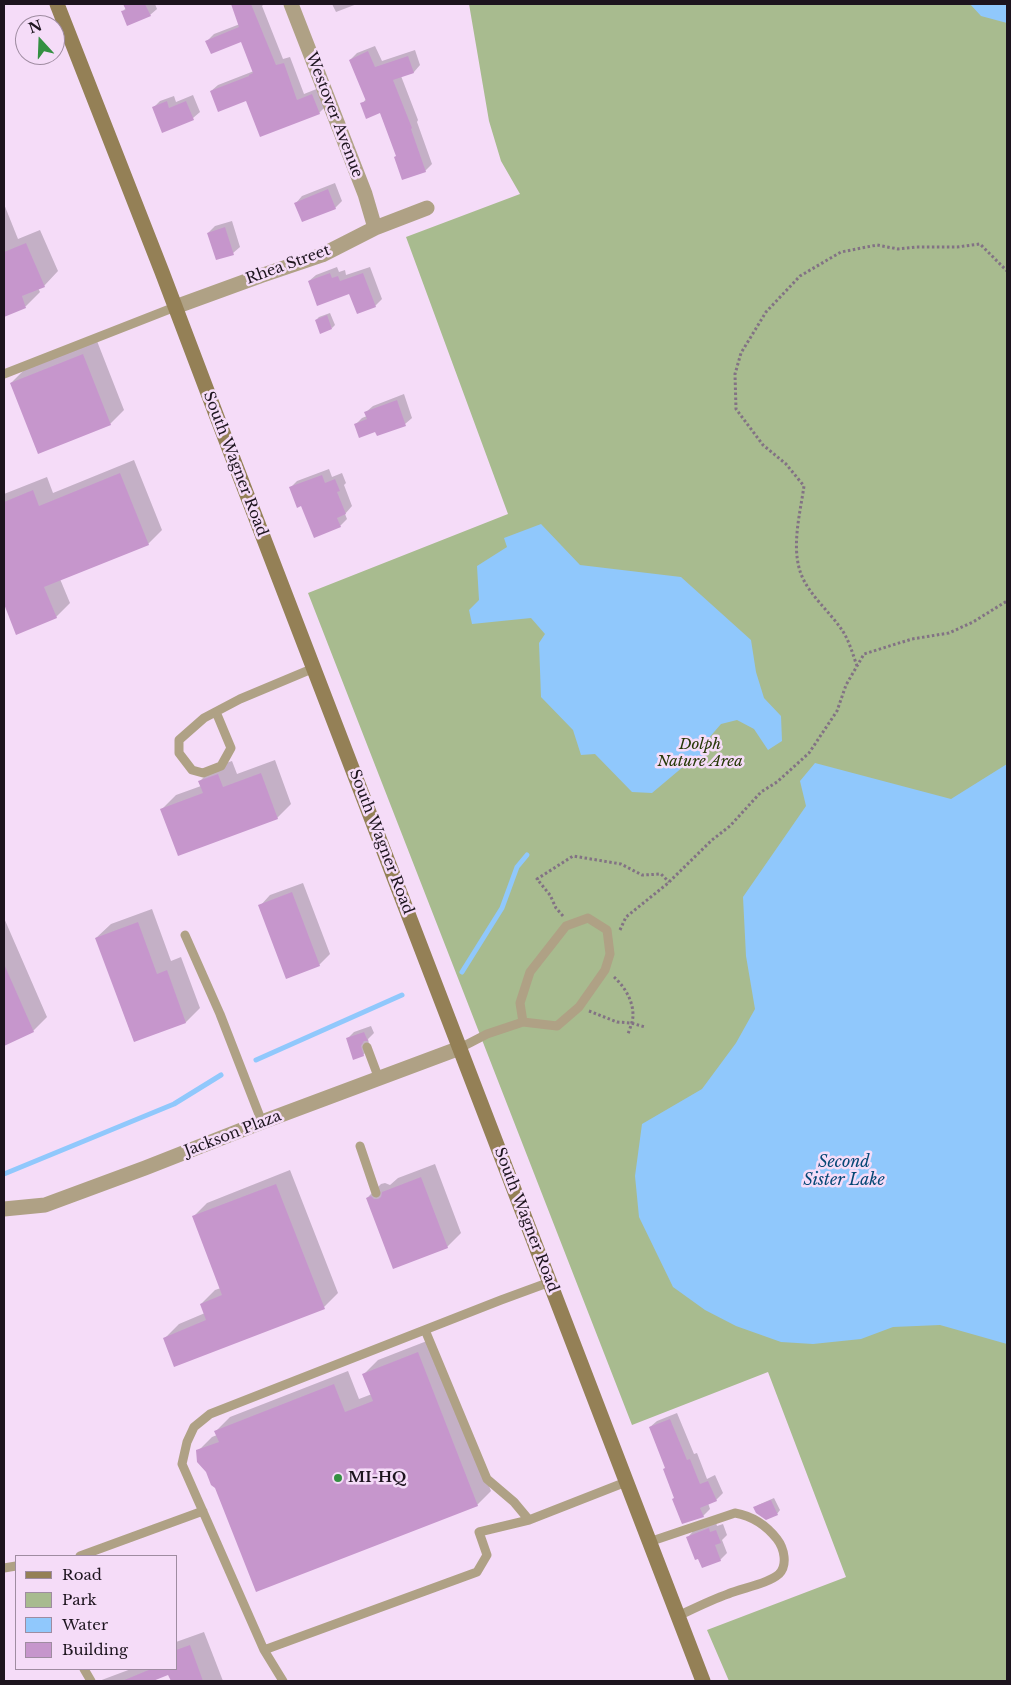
<!DOCTYPE html>
<style>
body{margin:0}
#map{position:relative;width:1011px;height:1685px;overflow:hidden;background:#f5dcf8;font-family:"Libre Baskerville",serif}
canvas{display:block}
.frame{position:absolute;inset:0;border:5px solid #1d141e;pointer-events:none}
.legend{position:absolute;left:15px;top:1555px;width:162px;height:115px;box-sizing:border-box;background:#f5dcf8;border:1px solid #9f8ca1;margin:0;padding:6px 9px;list-style:none;font-size:15px;color:#1d141e}
.legend li{display:flex;align-items:center;gap:10px;height:25px}
.legend b{width:25px;border:1px solid #9f8ca1}
.north{position:absolute;left:15px;top:15px;width:50px;height:50px;box-sizing:border-box;background:#f5dcf8;border:1px solid #9f8ca1;border-radius:50%;rotate:340deg;font-size:14px;font-weight:700;line-height:20px;text-align:center;color:#1d141e}
.north::after{content:'';display:block;margin:auto;width:18px;height:22px;background:#349042;clip-path:polygon(50% 0,100% 100%,50% 72%,0 100%)}
</style>
<div id="map">
<canvas width="1011" height="1685"></canvas>
<div class="frame"></div>
<ul class="legend">
<li><b style="height:6px;background:#948056"></b>Road</li>
<li><b style="height:14px;background:#a8bb8f"></b>Park</li>
<li><b style="height:14px;background:#90c8fc"></b>Water</li>
<li><b style="height:14px;background:#c696cc"></b>Building</li>
</ul>
<div class="north">N</div>
</div>
<script>
const ctx = document.querySelector('canvas').getContext('2d');
ctx.lineJoin = 'round';
function paint(path, color) {
  ctx.fillStyle = color;
  ctx.fill(path, 'evenodd');
}
function stroke(path, color, width, dash) {
  ctx.strokeStyle = color;
  ctx.lineWidth = width;
  ctx.lineCap = dash ? 'butt' : 'round';
  ctx.setLineDash(dash || []);
  ctx.stroke(path);
}
function label(font, color, halo, rows, align = 'center') {
  ctx.font = font + ' "Libre Baskerville",serif';
  ctx.lineWidth = 5;
  ctx.setLineDash([]);
  ctx.textBaseline = 'middle';
  ctx.strokeStyle = halo;
  ctx.fillStyle = color;
  for (const [text, x, y, turn = 0] of rows) {
    ctx.save();
    ctx.translate(x, y);
    ctx.rotate((+turn || 0) * Math.PI / 180);
    ctx.textAlign = isNaN(turn) ? turn : align;
    if (halo) ctx.strokeText(text, 0, 0);
    ctx.fillText(text, 0, 0);
    ctx.restore();
  }
}
paint(new Path2D(`
 M 469,4 L 1007,4 L 1007,1681 L 729,1681 L 707,1630 L 846,1577 L 768,1372 L 632,1425 L 308,593 L 508,514 L 406,237 L 520,194 L 501,161 L 489,121 Z`), '#a8bb8f');
paint(new Path2D(`
 M 970,4 L 1007,4 L 1007,23 L 981,16 Z
 M 541,524 L 580,565 L 681,577 L 751,640 L 756,672 L 764,698 L 781,716 L 782,741 L 768,750 L 754,729 L 737,720 L 721,724 L 702,746 L 708,754 L 690,761 L 652,793 L 632,792 L 595,754 L 581,755 L 573,730 L 541,697 L 539,643 L 545,634 L 531,618 L 472,624 L 469,610 L 479,600 L 477,566 L 507,547 L 504,538 Z
 M 815,763 L 951,799 L 1007,764 L 1007,1344 L 940,1325 L 893,1327 L 861,1339 L 813,1344 L 781,1342 L 736,1326 L 705,1310 L 673,1287 L 639,1217 L 635,1176 L 642,1124 L 702,1089 L 736,1043 L 755,1009 L 746,956 L 743,897 L 806,806 L 800,781 Z`), '#90c8fc');
paint(new Path2D(`
 M 125,4 L 155,4 L 157,9 L 150,15 L 123,11 L 126,8 Z
 M 232,4 L 264,4 L 262,6 L 283,59 L 290,57 L 304,94 L 319,88 L 326,106 L 319,113 L 211,91 L 218,85 L 254,71 L 241,40 L 207,41 L 214,34 L 240,24 Z
 M 332,4 L 357,4 L 336,12 Z
 M 375,46 L 382,61 L 415,50 L 420,65 L 414,72 L 401,76 L 418,120 L 417,122 L 432,164 L 425,171 L 397,155 L 380,112 L 362,104 L 366,99 L 350,60 L 357,53 Z
 M 193,95 L 200,112 L 193,118 L 153,108 L 160,101 L 174,96 L 176,102 Z
 M 335,183 L 342,201 L 335,208 L 296,203 L 302,196 Z
 M 4,204 L 18,239 L 40,230 L 58,271 L 44,286 L 38,288 L 40,292 L 26,306 L 4,316 Z
 M 232,221 L 240,247 L 233,253 L 208,233 L 215,226 Z
 M 337,267 L 339,272 L 345,270 L 346,275 L 370,267 L 382,299 L 375,306 L 350,293 L 309,281 L 316,275 Z
 M 330,313 L 335,325 L 332,328 L 316,320 L 319,317 Z
 M 97,341 L 124,410 L 110,424 L 11,383 L 25,369 Z
 M 404,394 L 412,418 L 405,424 L 356,424 L 362,418 L 367,416 L 366,412 L 373,406 Z
 M 134,460 L 162,530 L 148,544 L 60,579 L 70,603 L 56,617 L 17,633 L 4,600 L 4,494 L 47,477 L 53,493 Z
 M 329,469 L 332,477 L 342,473 L 346,483 L 344,485 L 352,506 L 345,514 L 347,519 L 340,526 L 301,505 L 290,488 L 297,481 Z
 M 275,760 L 291,804 L 277,818 L 162,809 L 176,795 L 201,786 L 200,781 L 214,767 L 232,761 L 237,774 Z
 M 303,883 L 330,954 L 319,965 L 260,906 L 270,895 Z
 M 152,909 L 171,961 L 181,957 L 200,1008 L 186,1022 L 134,1041 L 96,938 L 111,924 Z
 M 4,918 L 47,1017 L 33,1031 L 4,1044 Z
 M 371,1026 L 374,1033 L 368,1039 L 370,1048 L 363,1055 L 347,1039 L 354,1032 Z
 M 435,1164 L 461,1233 L 447,1247 L 367,1198 L 381,1184 L 385,1183 L 390,1185 L 398,1178 Z
 M 290,1170 L 338,1293 L 324,1307 L 165,1338 L 179,1324 L 205,1313 L 201,1304 L 215,1290 L 221,1288 L 193,1217 L 207,1203 Z
 M 432,1339 L 491,1491 L 477,1505 L 216,1487 L 198,1451 L 212,1437 L 217,1435 L 216,1431 L 230,1417 L 348,1371 L 359,1399 L 372,1394 L 364,1374 L 378,1360 Z
 M 677,1413 L 694,1454 L 697,1453 L 707,1479 L 715,1475 L 723,1493 L 716,1500 L 708,1503 L 710,1509 L 703,1516 L 675,1497 L 666,1468 L 650,1427 L 657,1421 Z
 M 774,1498 L 780,1510 L 777,1514 L 755,1508 L 758,1505 Z
 M 716,1522 L 717,1526 L 723,1524 L 727,1535 L 722,1540 L 727,1553 L 720,1560 L 699,1557 L 689,1536 L 695,1529 Z
 M 204,1632 L 223,1681 L 172,1681 L 169,1674 L 149,1681 L 99,1681 L 131,1669 L 176,1669 L 176,1642 Z`), '#0003');
stroke(new Path2D(`
 M 462,972 L 502,908 L 517,867 L 527,855
 M 256,1060 L 402,995
 M 4,1174 L 174,1104 L 221,1075`), '#90c8fc', 5);
paint(new Path2D(`
 M 123,4 L 145,4 L 151,16 L 127,26 L 121,11 L 126,10 Z
 M 231,4 L 251,4 L 276,65 L 284,63 L 297,100 L 312,94 L 320,114 L 260,137 L 246,101 L 218,112 L 210,91 L 249,76 L 249,75 L 253,73 L 241,42 L 211,54 L 205,41 L 239,27 Z
 M 368,51 L 375,67 L 408,56 L 414,73 L 393,80 L 412,128 L 411,129 L 426,172 L 402,180 L 394,157 L 396,156 L 380,113 L 366,119 L 360,103 L 366,101 L 349,60 Z
 M 167,101 L 169,108 L 186,101 L 194,120 L 162,133 L 152,107 Z
 M 328,189 L 336,209 L 302,222 L 294,203 Z
 M 225,227 L 234,255 L 216,260 L 207,233 Z
 M 26,243 L 45,287 L 22,296 L 26,308 L 4,317 L 4,252 Z
 M 330,273 L 332,278 L 338,276 L 340,281 L 363,273 L 376,307 L 357,314 L 349,294 L 317,306 L 308,281 Z
 M 327,315 L 332,329 L 320,334 L 315,320 Z
 M 83,354 L 111,425 L 38,454 L 10,383 Z
 M 397,400 L 406,426 L 377,436 L 375,432 L 359,438 L 354,424 L 367,419 L 364,412 Z
 M 120,473 L 149,545 L 44,587 L 57,618 L 16,635 L 4,604 L 4,502 L 33,490 L 39,506 Z
 M 322,475 L 325,483 L 335,479 L 340,491 L 337,492 L 346,514 L 337,518 L 341,527 L 314,538 L 301,506 L 297,508 L 289,487 Z
 M 261,773 L 278,819 L 178,856 L 160,809 L 203,793 L 198,781 L 204,779 L 218,774 L 223,787 Z
 M 292,892 L 320,966 L 286,979 L 258,905 Z
 M 138,922 L 157,974 L 167,970 L 186,1023 L 134,1042 L 95,938 Z
 M 4,964 L 34,1032 L 4,1046 Z
 M 364,1032 L 368,1041 L 364,1041 L 361,1046 L 364,1056 L 353,1060 L 346,1038 Z
 M 421,1177 L 448,1248 L 393,1269 L 366,1198 L 371,1196 L 374,1199 L 378,1199 L 381,1197 L 382,1192 Z
 M 276,1184 L 325,1309 L 174,1367 L 163,1338 L 206,1320 L 200,1304 L 222,1295 L 192,1216 Z
 M 418,1352 L 478,1506 L 256,1592 L 215,1488 L 211,1485 L 206,1472 L 197,1462 L 196,1450 L 219,1442 L 214,1431 L 334,1384 L 345,1412 L 373,1401 L 362,1374 Z
 M 670,1419 L 687,1460 L 690,1459 L 700,1484 L 708,1481 L 717,1501 L 700,1508 L 704,1517 L 682,1524 L 672,1499 L 674,1498 L 663,1469 L 665,1468 L 649,1427 Z
 M 771,1500 L 778,1515 L 766,1520 L 756,1513 L 753,1507 Z
 M 709,1528 L 710,1532 L 716,1530 L 721,1543 L 715,1545 L 721,1561 L 702,1568 L 698,1559 L 695,1560 L 686,1537 Z
 M 190,1645 L 203,1681 L 171,1681 L 168,1675 L 153,1681 L 122,1681 L 151,1669 L 176,1669 L 176,1650 Z`), '#c696cc');
stroke(new Path2D(`
 M 857,666 C 853,655 849,640 842,630 C 830,612 809,595 801,574 C 791,547 800,514 804,486 L 786,464 L 763,445 L 736,409 L 735,374 L 741,353 L 766,312 L 800,276 L 841,252 L 877,245 L 898,249 L 916,247 L 957,247 L 980,244 L 1007,271
 M 563,916 L 556,908 L 550,895 L 537,879 L 573,856 L 621,864 L 642,875 L 661,874 L 669,882
 M 620,930 L 626,917 L 667,884 L 712,840 L 730,826 L 761,792 L 777,782 L 809,753 L 837,711 L 846,685 L 864,654 L 912,639 L 949,633 L 973,622 L 1007,601
 M 614,977 C 624,986 633,1000 633,1015 C 633,1021 630,1028 628,1034
 M 589,1011 L 617,1022 L 631,1023 L 645,1027`), '#827284', 3, [2.5, 2.5]);
stroke(new Path2D(`
 M 4,374 L 175,307
 M 216,712 L 231,748 L 221,766 L 203,773 L 192,770 L 179,753 L 179,740 L 204,718 L 240,699 L 314,668
 M 185,935 L 220,1014 L 262,1122
 M 367,1047 L 379,1079
 M 460,1048 L 487,1034 L 523,1022 L 557,1026 L 579,1007 L 605,970 L 610,954 L 607,930 L 588,918 L 566,926 L 530,972 L 520,1003 L 523,1022
 M 360,1146 L 376,1193
 M 425,1330 L 487,1479 L 514,1502 L 529,1520
 M 649,1542 L 735,1513 C 752,1516 766,1525 777,1539 C 784,1548 788,1565 779,1574 C 768,1584 742,1588 728,1594 C 711,1600 695,1608 678,1616
 M 80,1556 L 203,1511
 M 4,1568 L 16,1566
 M 264,1650 L 477,1572 L 487,1555 L 479,1532 L 529,1520 L 626,1482
 M 84,1669 L 91,1681
 M 283,1681 L 264,1650 L 182,1464 L 187,1442 L 194,1427 L 210,1414 L 501,1300 L 550,1282`), '#afa185', 9);
stroke(new Path2D(`
 M 291,4 L 365,194 L 375,228
 M 175,307 L 260,276 L 322,255 L 375,228 L 427,208
 M 4,1209 L 45,1205 L 145,1168 L 262,1122 L 460,1048`), '#afa185', 15);
stroke(new Path2D(`
 M 57,4 L 162,272 L 217,417 L 703,1681`), '#948056', 15);
for (const [x, y, r, color] of [
 [338,1478,5,"#349042"]
]) {
  const dot = new Path2D();
  dot.arc(x, y, r, 0, 2 * Math.PI);
  ctx.fillStyle = color;
  ctx.fill(dot);
  stroke(dot, '#f5dcf8', 2);
}
label('15px', '#1d141e', '#f5dcf8', [
 ["Westover Avenue",334,115,69],
 ["Rhea Street",288,265,-20],
 ["South Wagner Road",235,464,69],
 ["South Wagner Road",381,842,69],
 ["Jackson Plaza",233,1134,-21],
 ["South Wagner Road",526,1220,69]
]);
label('italic 15px', '#273807', '#f5dcf8', [
 ["Dolph",700,745],
 ["Nature Area",700,762]
]);
label('bold 15px', '#1d141e', '#f5dcf8', [
 ["MI-HQ",348,1478]
], 'left');
label('italic 16px', '#054775', '#f5dcf8', [
 ["Second",844,1162],
 ["Sister Lake",844,1180]
]);
</script>
